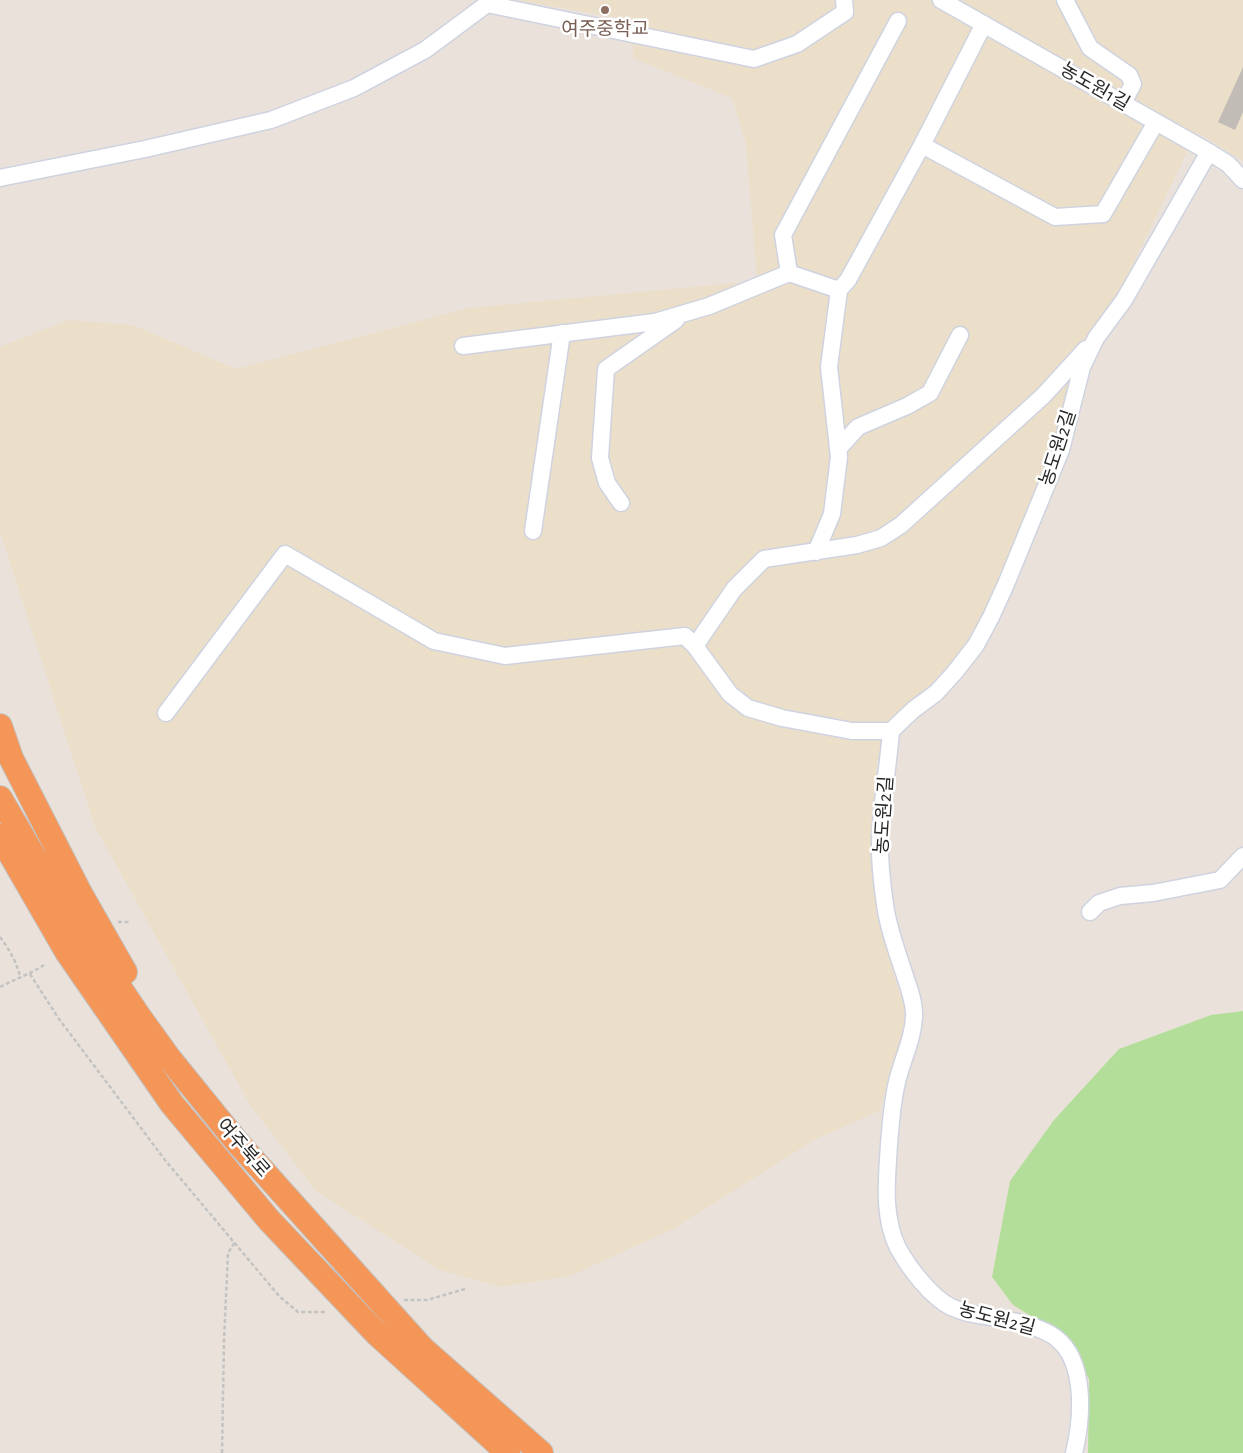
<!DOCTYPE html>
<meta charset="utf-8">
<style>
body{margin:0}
canvas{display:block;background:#eae2da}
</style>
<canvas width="1243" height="1453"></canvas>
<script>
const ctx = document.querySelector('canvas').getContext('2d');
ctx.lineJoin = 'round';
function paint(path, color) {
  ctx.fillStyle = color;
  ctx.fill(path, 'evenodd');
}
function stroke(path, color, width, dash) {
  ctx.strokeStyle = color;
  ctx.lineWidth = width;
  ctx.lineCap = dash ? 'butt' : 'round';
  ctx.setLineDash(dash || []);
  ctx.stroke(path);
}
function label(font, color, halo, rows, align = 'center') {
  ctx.font = font + ' "Alegreya Sans","Noto Sans KR",sans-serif';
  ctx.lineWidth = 5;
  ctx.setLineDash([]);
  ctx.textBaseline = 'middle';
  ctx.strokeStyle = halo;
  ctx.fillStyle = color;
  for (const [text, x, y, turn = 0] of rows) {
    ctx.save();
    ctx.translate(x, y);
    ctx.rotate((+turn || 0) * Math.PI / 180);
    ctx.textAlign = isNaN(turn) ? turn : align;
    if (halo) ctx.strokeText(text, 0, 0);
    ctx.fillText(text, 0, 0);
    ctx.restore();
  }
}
paint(new Path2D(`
 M 514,0 L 1243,0 L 1243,161 L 1197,132 L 1128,274 L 1073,372 L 1055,450 L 985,615 L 960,655 L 919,702 L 877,763 L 871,863 L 877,917 L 904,1007 L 905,1033 L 879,1111 L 816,1139 L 673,1229 L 570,1276 L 500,1287 L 440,1270 L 316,1191 L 250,1105 L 95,827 L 0,532 L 0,347 L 68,320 L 133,325 L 236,369 L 469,308 L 757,281 L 746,144 L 732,98 L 633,58 L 632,20 Z`), '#ebdfca');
paint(new Path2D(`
 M 1243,1011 L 1243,1453 L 1088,1453 L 1089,1379 L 1065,1337 L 1013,1305 L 992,1277 L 1010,1181 L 1054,1120 L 1119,1049 L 1211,1015 Z`), '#b3de99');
paint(new Path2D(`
 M 1243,67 L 1243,112 L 1235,130 L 1218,122 Z`), '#c2bcb7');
const minor = new Path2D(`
 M 941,0 L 1209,152 L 1228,164 L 1243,180
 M 1065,0 L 1090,48 L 1129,75 L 1133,84 L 1123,103
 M 922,145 L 1055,217 L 1103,214 L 1156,122
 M 0,178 L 145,149 L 271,120 L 354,88 L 425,50 L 487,4 L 754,59 L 797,44 L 845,12 L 844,0
 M 789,273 L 839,290
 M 463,346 L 655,322 L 709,306 L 789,273 L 783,235 L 898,21
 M 838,449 L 858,427 L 907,406 L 930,393 L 960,335
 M 621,503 L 607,483 L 600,458 L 606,369 L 676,320
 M 533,531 L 562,333
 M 816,552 L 832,514 L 839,457 L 829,367 L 839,290 L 848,280 L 922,145 L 984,24
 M 695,646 L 734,589 L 764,559 L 857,545 L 881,538 L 901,525 L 1043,396 L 1086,349
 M 166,713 L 285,554 L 434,641 L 505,656 L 685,636 L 695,646 L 730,694 L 748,708 L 782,718 L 852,731 L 891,731
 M 1090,912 L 1099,903 L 1120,896 L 1153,893 L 1220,880 L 1243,856
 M 1074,1453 C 1082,1420 1087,1362 1056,1338 C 1046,1330 1029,1325 1017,1322 C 996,1316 972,1317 951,1307 C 931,1297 909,1268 898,1248 C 882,1215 887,1179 889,1144 C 891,1123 892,1102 897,1082 C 902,1060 913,1040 914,1017 C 915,1003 909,989 905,976 C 898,955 890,933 886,911 C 883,891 880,868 880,848 C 880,809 888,770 891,731 L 913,710 L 936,693 L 955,672 L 976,645 L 991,617 L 1006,584 L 1061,450 L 1082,367 L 1096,338 L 1124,300 L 1209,152`);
const highway = new Path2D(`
 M 0,726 L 11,758 L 80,893 L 125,972
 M 0,798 L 50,884 L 138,1015 L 169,1058 L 237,1142 L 422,1348 L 541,1453
 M 0,836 L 67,952 L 172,1104 L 269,1220 L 377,1334 L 508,1453`);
stroke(minor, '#cfd3e0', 19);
stroke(highway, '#c3c3c3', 26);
stroke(new Path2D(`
 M 118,922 L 131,922
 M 0,937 C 9,949 16,961 20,976
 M 30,974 L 59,1019 L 165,1160 L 279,1296 L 298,1312 L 325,1312
 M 0,987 C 15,979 30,974 44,965
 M 404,1300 L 427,1300 L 465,1289
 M 222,1453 L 224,1340 L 228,1253 L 235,1242`), '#c3c3c3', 2.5, [4, 2.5]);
stroke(minor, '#fff', 16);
stroke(highway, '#f59659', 24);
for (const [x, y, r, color] of [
 [605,10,5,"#8d6e63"]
]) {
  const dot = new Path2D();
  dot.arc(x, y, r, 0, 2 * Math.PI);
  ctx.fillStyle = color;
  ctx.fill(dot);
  stroke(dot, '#fff', 2);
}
label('19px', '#785e54', '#fff', [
 ["여주중학교",605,29]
]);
label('19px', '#282828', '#fff', [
 ["농도원1길",1095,87,30],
 ["농도원2길",1058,448,-72],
 ["농도원2길",884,815,-86],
 ["여주북로",243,1148,49],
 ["농도원2길",997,1319,15]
]);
</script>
